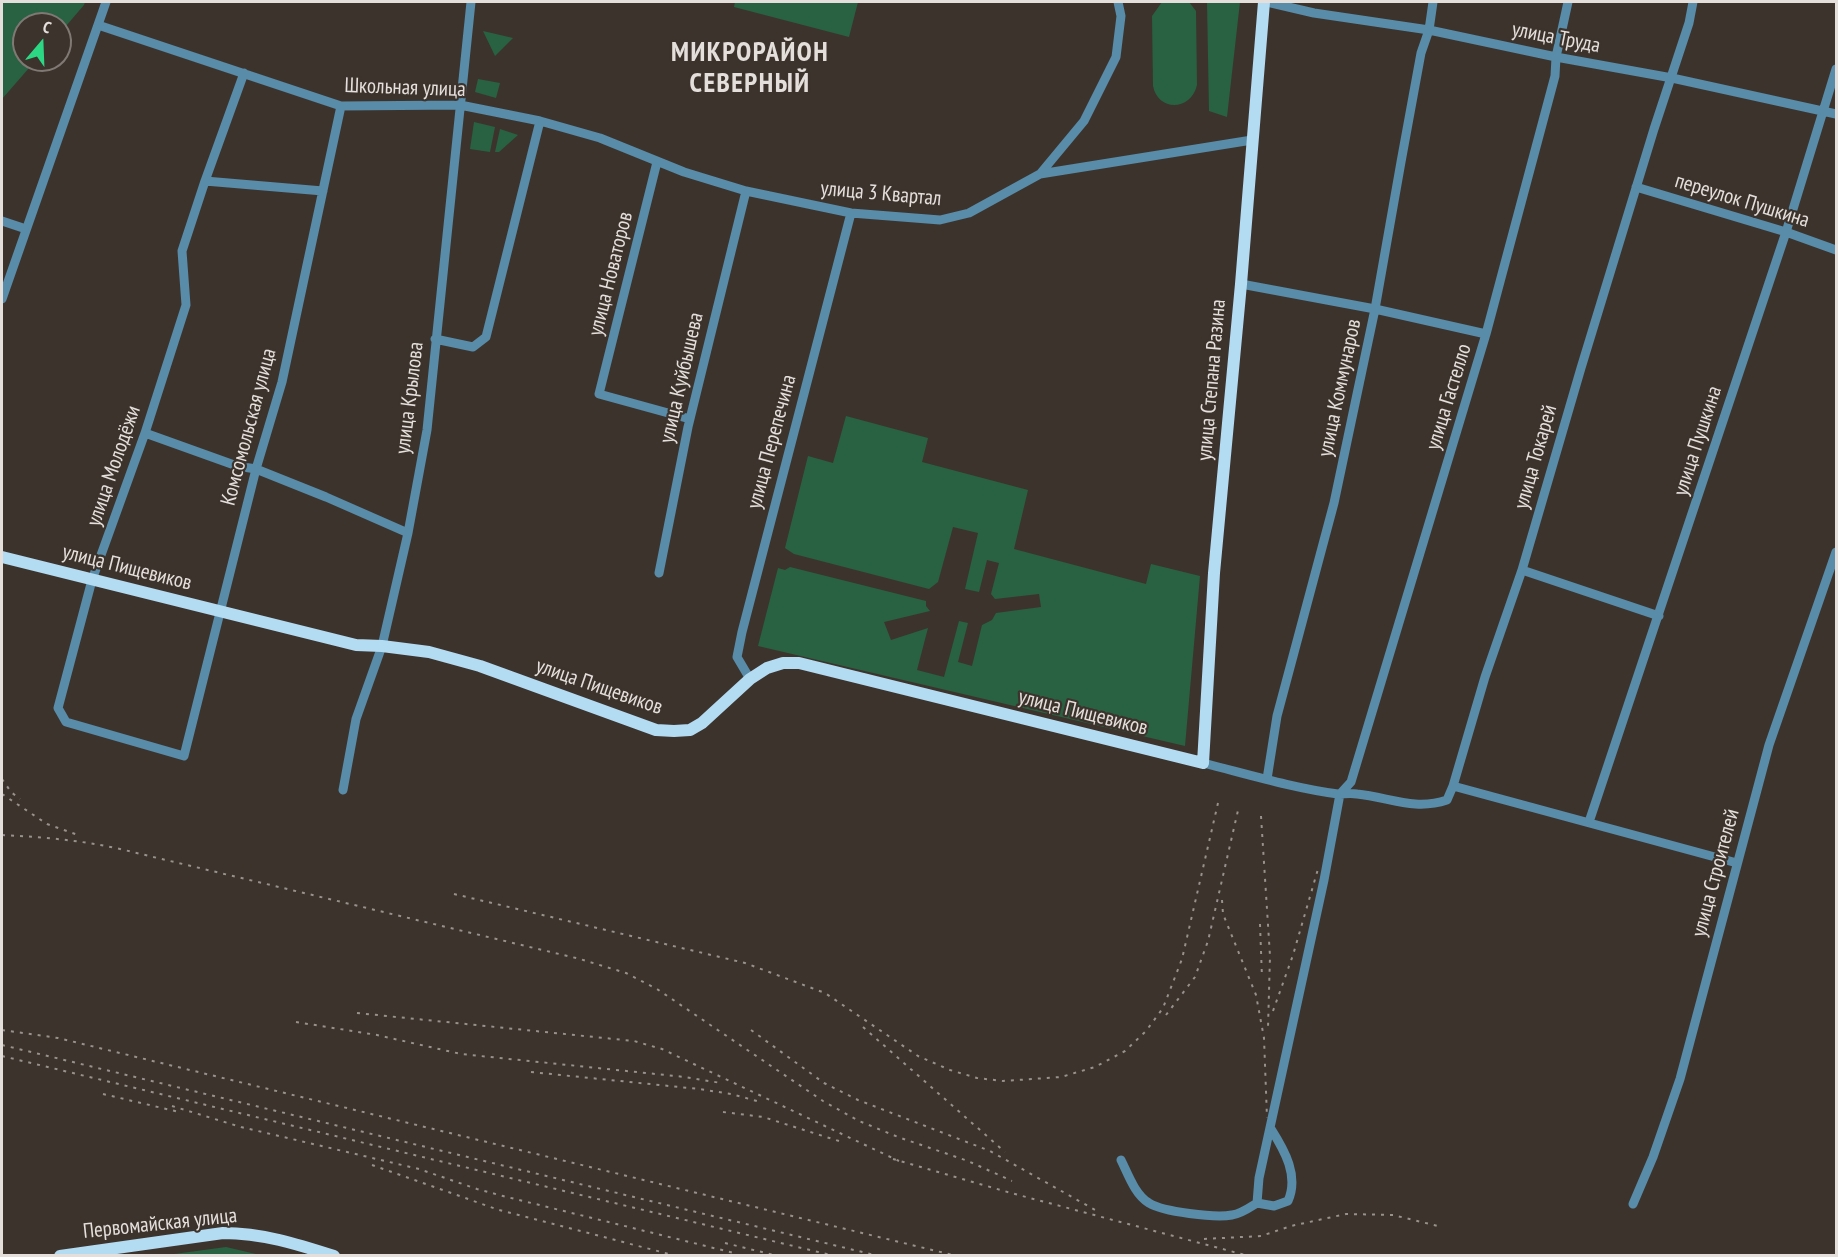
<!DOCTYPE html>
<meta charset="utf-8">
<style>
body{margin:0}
#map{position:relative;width:1838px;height:1257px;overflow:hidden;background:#3c332d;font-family:"PT Sans Narrow",sans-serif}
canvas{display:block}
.frame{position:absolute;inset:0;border:3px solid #e5dfdb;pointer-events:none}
.north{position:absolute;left:12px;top:12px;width:60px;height:60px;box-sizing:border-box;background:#3c332d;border:2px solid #807873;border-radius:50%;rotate:19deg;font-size:16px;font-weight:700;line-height:24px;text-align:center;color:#e5dfdb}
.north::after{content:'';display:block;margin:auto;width:21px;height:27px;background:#2cd884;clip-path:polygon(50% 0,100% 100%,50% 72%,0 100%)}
</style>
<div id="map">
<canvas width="1838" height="1257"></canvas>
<div class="frame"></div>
<div class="north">С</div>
</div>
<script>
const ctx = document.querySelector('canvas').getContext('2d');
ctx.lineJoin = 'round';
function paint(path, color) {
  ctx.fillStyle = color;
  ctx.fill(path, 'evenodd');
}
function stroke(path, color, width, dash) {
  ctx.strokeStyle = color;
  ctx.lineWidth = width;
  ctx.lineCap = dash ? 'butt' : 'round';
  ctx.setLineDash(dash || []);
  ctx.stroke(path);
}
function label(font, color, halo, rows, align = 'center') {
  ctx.font = font + ' "PT Sans Narrow",sans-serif';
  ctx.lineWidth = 4.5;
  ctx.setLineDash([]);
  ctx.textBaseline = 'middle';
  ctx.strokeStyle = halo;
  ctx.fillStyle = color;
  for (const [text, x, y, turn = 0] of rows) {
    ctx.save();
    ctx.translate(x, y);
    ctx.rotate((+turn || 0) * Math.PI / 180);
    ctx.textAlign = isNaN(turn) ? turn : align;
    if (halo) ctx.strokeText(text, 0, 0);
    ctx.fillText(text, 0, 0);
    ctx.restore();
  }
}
paint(new Path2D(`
 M 2,2 L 85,2 L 84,5 L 60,33 L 60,24 L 24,24 L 24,60 L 36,60 L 2,99 Z
 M 735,2 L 858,2 L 849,37 L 734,7 Z
 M 1162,2 L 1189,2 L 1196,11 L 1197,85 C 1191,111 1158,112 1153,86 L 1152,16 Z
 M 1207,2 L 1240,2 L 1227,117 L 1209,111 Z
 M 483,31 L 513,38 L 495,56 Z
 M 478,79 L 500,83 L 496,98 L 475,92 Z
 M 474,122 L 495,127 L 490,152 L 470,149 Z
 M 500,129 L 518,135 L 499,152 L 495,152 Z
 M 846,416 L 928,438 L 922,462 L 1028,490 L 1014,549 L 1146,584 L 1151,564 L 1200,576 L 1185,746 L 758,646 L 778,568 L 785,570 L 790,567 L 926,601 L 926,606 L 930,611 L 884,622 L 891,640 L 928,628 L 917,670 L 944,677 L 959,621 L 968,623 L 958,662 L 972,666 L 982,625 L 992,620 L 996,613 L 1041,607 L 1039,594 L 995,599 L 991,594 L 999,563 L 987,560 L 979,592 L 965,589 L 978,533 L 953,527 L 938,582 L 929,589 L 794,554 L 785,548 L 808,456 L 833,463 Z
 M 226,1247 L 260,1255 L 167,1255 Z`), '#286242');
stroke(new Path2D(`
 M 1267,2 L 1314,13 L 1429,30 L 1556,57 L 1672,78 L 1836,114
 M 1693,2 L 1689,23 L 1654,129 L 1581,368 L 1522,570 L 1485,677 L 1453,786 L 1737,863
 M 98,25 L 341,106 L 460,105 L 540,121 L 600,138 L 684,172 L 746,191 L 851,213 L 940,220 L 969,213 L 1040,174 L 1252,140
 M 657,162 L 599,394 L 690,419
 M 1040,174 L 1084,121 L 1116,57 L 1121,16 L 1118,2
 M 205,181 L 244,73
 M 1636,187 L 1786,232 L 1836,250
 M 323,191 L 205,181 L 182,251 L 186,305 L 145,433 L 92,580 L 58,708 L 66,722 L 184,756 L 256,469 L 282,382 L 341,106
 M 2,221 L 26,229
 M 1241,284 L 1375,309 L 1486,334
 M 2,299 L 106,2
 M 435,339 L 473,347 L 486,337 L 540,121
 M 145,433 L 237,466 L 256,469 L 326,497 L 408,533
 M 1522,570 L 1659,616
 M 659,573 L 688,427 L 746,191
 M 750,679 L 737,657 L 742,632 L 851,213
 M 1203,763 C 1247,774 1293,788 1338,794 C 1344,794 1351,793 1357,794 C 1389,797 1414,811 1447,800 L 1453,786
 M 1267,779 L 1277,716 L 1334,503 L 1375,309 L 1401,162 L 1421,53 L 1429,30 L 1433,2
 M 343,790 L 356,719 L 382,646 L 408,533 L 427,430 L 471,2
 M 1340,794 L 1351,782 L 1486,334 L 1555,76 L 1556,57 L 1568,2
 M 1589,822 L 1786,232 L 1836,69
 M 1121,1160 C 1128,1174 1135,1195 1149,1203 C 1163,1212 1215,1218 1232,1215 C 1241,1214 1249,1208 1257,1203 L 1259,1178 L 1324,880 L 1340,794
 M 1257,1203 L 1274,1206 L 1288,1201 C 1299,1176 1285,1151 1271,1129
 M 1633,1204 L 1653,1157 L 1680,1079 L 1769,745 L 1836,552`), '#588ca8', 9);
stroke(new Path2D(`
 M 2,557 L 356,645 L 382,646 L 429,652 L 480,666 L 656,730 L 674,731 L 690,730 L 702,723 L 750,679 L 767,668 L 783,663 L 799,663 L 1203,763 L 1214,573 L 1241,284 L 1264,2
 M 60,1256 L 223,1233 C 262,1233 297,1244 334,1256`), '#b3dbf2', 12);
stroke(new Path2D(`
 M 2,779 L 11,792 L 20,799
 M 2,794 L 47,824 L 78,835
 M 1261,816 L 1270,956 L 1268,1028
 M 2,835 C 42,837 80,840 120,849 L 580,959 L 626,973 L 657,989 L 823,1101 L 859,1121 L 898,1137 L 968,1161 L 1012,1181
 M 454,894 L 745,963 L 825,993 L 918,1056 L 950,1070 L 977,1078 L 1003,1081 L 1061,1077 L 1095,1067 L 1125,1051 L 1146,1031 L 1163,1008 L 1182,959 L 1218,803
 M 1222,900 L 1223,914 L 1256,995 L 1264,1038 L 1267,1118
 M 1260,924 L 1262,978
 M 1273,1011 L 1293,955 L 1318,869
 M 357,1013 L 634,1041 L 662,1049 L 899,1161
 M 1166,1015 L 1195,977 L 1208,941 L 1239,806
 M 296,1022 L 377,1035 L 461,1054 L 685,1077 L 721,1083
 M 863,1027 L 1005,1152
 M 2,1030 L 58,1038 L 957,1256
 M 751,1030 L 824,1083 L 858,1100 L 990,1151 L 1097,1211
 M 2,1045 L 879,1256
 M 2,1056 L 835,1256
 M 531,1072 L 699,1089 L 731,1094 L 757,1101
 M 103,1094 L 179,1112
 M 172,1106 L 241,1127 L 419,1169 L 477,1189 L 503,1196 L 734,1253
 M 723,1112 L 763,1117 L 842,1142
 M 893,1159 L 1011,1193 L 1249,1256
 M 372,1165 L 499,1210 L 677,1256
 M 1204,1239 L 1261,1236 L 1291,1226 L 1346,1214 L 1393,1215 L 1442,1227
 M 725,1243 L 778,1256`), '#98918c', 2, [3, 6]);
label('21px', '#e5dfdb', '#3c332d', [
 ["улица Труда",1556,38,11],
 ["Школьная улица",405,88,2],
 ["улица 3 Квартал",881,194,5],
 ["переулок Пушкина",1742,201,17],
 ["улица Новаторов",611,274,-76],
 ["улица Куйбышева",682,378,-77],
 ["улица Степана Разина",1212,380,-85],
 ["улица Коммунаров",1340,388,-78],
 ["улица Гастелло",1449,397,-73],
 ["улица Крылова",410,398,-83],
 ["Комсомольская улица",249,427,-75],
 ["улица Пушкина",1698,441,-72],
 ["улица Перепечина",772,442,-75],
 ["улица Токарей",1536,457,-74],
 ["улица Молодёжи",114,466,-71],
 ["улица Пищевиков",127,568,14],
 ["улица Пищевиков",599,687,19],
 ["улица Пищевиков",1083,713,14],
 ["улица Строителей",1716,873,-75],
 ["Первомайская улица",160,1224,-6]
]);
ctx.letterSpacing = '1.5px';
label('bold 27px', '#e5dfdb', '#3c332d', [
 ["МИКРОРАЙОН",750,53],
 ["СЕВЕРНЫЙ",750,84]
]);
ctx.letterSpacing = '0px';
</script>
